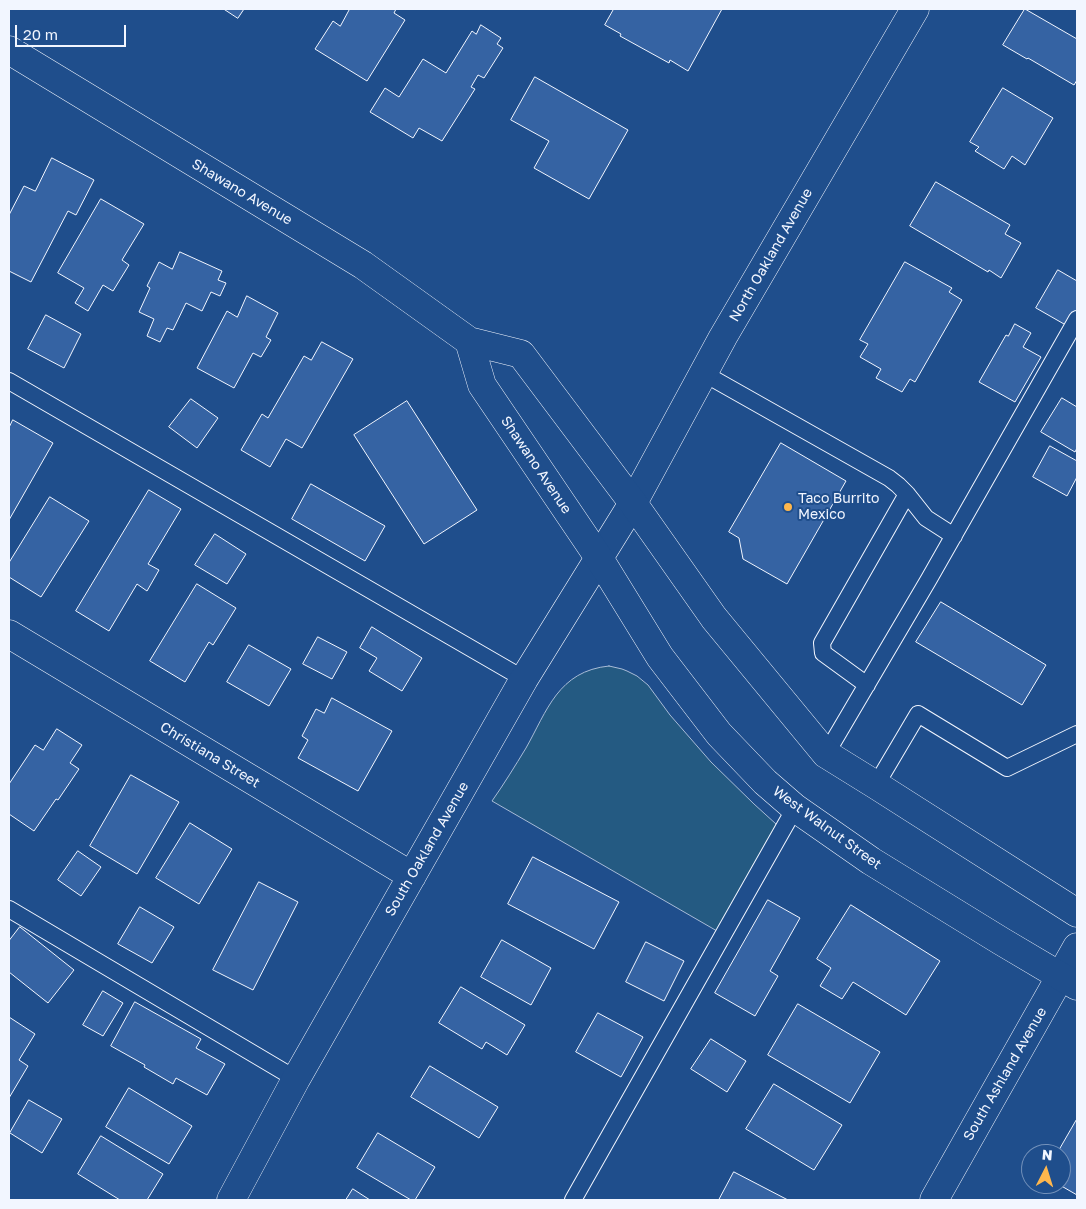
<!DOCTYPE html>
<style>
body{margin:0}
#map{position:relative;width:1086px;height:1209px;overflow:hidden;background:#1f4e8c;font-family:"Golos Text",sans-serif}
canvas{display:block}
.frame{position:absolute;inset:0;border:10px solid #f2f6ff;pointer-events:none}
.north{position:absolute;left:1021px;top:1144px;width:50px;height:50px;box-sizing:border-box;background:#1f4e8c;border:1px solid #7391ba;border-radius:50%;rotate:5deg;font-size:14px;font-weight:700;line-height:20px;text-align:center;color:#f2f6ff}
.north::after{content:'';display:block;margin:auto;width:18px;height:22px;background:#ffb74d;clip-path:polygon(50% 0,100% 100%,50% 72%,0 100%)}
.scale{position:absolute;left:15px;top:25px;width:111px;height:22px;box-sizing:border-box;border:2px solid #f2f6ff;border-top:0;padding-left:6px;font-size:15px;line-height:18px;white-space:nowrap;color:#f2f6ff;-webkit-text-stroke:4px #1f4e8c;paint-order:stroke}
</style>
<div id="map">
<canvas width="1086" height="1209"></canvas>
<div class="frame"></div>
<div class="north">N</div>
<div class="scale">20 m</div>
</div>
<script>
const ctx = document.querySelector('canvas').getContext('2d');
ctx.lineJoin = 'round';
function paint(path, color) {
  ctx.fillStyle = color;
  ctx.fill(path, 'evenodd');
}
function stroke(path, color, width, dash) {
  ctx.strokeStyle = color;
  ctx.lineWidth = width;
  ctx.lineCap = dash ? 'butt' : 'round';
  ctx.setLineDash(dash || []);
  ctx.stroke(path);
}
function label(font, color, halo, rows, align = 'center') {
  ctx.font = font + ' "Golos Text",sans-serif';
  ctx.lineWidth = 4;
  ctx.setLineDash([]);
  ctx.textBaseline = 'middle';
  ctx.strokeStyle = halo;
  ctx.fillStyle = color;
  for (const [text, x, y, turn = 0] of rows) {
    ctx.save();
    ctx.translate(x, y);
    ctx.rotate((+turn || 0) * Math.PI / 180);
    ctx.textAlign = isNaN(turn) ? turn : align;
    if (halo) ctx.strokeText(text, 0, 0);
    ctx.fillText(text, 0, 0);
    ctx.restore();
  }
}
const green = new Path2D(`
 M 609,666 L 622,669 L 627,671 L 637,676 L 648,685 L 670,715 L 711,762 L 754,804 L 776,824 L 774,834 L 717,931 L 492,801 C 504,784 515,766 526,748 C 547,711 558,671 609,666 Z`);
paint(green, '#245a82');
stroke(green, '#a8bbd7', 1);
const building = new Path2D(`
 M 224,9 L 244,9 L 238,18 Z
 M 350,9 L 396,9 L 394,13 L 405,20 L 367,81 L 315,49 L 333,21 L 340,26 Z
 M 614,9 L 722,9 L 688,71 L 670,60 L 669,63 L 620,36 L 621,34 L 605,25 Z
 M 1025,9 L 1077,39 L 1077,80 L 1074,85 L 1028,58 L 1027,59 L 1003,45 Z
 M 481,25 L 501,38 L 497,44 L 503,48 L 484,78 L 478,75 L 471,87 L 475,89 L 442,141 L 419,128 L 413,138 L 370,112 L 385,88 L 399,97 L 423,59 L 446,73 L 472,31 L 476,34 Z
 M 535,77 L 628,130 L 589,199 L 534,168 L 549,141 L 511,120 Z
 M 1003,88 L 1053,118 L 1025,165 L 1012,156 L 1004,169 L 975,151 L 979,147 L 970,142 Z
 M 52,158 L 94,180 L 76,215 L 68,211 L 31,282 L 9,271 L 9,215 L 24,186 L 35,191 Z
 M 936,182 L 1010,225 L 1005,234 L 1021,243 L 1001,278 L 989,270 L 988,272 L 910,226 Z
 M 101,199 L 144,224 L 122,260 L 129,265 L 113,291 L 103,285 L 88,311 L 75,303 L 84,288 L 58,273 Z
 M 180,252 L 222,271 L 218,280 L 226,283 L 220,296 L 211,292 L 202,311 L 186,303 L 173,330 L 167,328 L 160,342 L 147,336 L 154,319 L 139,312 L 150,288 L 147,286 L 159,262 L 172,269 Z
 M 905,262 L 952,288 L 949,292 L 962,300 L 915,382 L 910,379 L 902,392 L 876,378 L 881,369 L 860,357 L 868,344 L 860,340 Z
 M 1058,270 L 1077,281 L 1077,317 L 1071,328 L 1036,308 Z
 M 247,296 L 278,313 L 266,337 L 271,340 L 261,357 L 253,353 L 234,388 L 197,368 L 227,311 L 237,317 Z
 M 46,315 L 81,334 L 64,368 L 28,349 Z
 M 1015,324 L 1031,333 L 1023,347 L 1041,357 L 1015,402 L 979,382 L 1006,335 L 1008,336 Z
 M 322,342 L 353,359 L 302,448 L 286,439 L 270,467 L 241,450 L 262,414 L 268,418 L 304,356 L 311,360 Z
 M 1062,398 L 1077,407 L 1077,448 L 1075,452 L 1041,432 Z
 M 191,399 L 218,418 L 197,448 L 169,427 Z
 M 407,401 L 477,510 L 424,544 L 354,435 Z
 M 13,420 L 53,443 L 9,520 L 9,428 Z
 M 781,443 L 846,481 L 787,584 L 743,559 L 739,538 L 729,532 Z
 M 1050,446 L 1077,461 L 1077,477 L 1067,496 L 1033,477 Z
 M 311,484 L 385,526 L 365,561 L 292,519 Z
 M 149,490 L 181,509 L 148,564 L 159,570 L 147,591 L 137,584 L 109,631 L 76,611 Z
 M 50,497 L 89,521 L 41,597 L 9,577 L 9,563 Z
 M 215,534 L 246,554 L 227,584 L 195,565 Z
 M 197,584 L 236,608 L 213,645 L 209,642 L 185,682 L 150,661 Z
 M 941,602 L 1046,665 L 1022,705 L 916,642 Z
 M 372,627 L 422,658 L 402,691 L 369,671 L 377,658 L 360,648 Z
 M 318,637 L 347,652 L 332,679 L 303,664 Z
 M 249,645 L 291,669 L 269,706 L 227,682 Z
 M 332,698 L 392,731 L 358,791 L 298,758 L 308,740 L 302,736 L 316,709 L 324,713 Z
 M 57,729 L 82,745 L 70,763 L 79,769 L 58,800 L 56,799 L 34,831 L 9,814 L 9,784 L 35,745 L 43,750 Z
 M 131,775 L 179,802 L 137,874 L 90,846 Z
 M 190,823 L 232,849 L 199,904 L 156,878 Z
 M 78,851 L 101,867 L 81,896 L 58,880 Z
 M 533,857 L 619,902 L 594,949 L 508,904 Z
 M 259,882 L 298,902 L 253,990 L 213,970 Z
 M 768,900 L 800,918 L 770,971 L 778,976 L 755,1016 L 715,993 Z
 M 851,905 L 940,961 L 906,1015 L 853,982 L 842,999 L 820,986 L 831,968 L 817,959 Z
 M 140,907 L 174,927 L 152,963 L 118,944 Z
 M 20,927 L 74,970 L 48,1003 L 9,972 L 9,941 Z
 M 502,940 L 551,968 L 531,1005 L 481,977 Z
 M 646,942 L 684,961 L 664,1001 L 626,982 Z
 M 461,987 L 525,1025 L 507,1055 L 486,1042 L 482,1049 L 439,1023 Z
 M 103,991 L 123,1003 L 103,1036 L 83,1025 Z
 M 135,1002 L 201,1039 L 196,1048 L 225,1064 L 207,1095 L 176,1078 L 173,1084 L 144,1067 L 145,1065 L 111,1046 Z
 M 798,1004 L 880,1052 L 850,1103 L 768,1055 Z
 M 598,1013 L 643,1037 L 621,1077 L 576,1052 Z
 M 9,1017 L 35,1034 L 19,1060 L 28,1066 L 9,1098 Z
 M 711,1039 L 746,1061 L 727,1092 L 691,1069 Z
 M 430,1066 L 498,1107 L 479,1138 L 411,1097 Z
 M 774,1084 L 842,1125 L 814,1170 L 746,1129 Z
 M 129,1088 L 192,1126 L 169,1164 L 106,1127 Z
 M 29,1100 L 62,1119 L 42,1153 L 10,1133 Z
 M 1077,1119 L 1077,1195 L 1058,1184 L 1061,1184 L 1061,1154 L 1057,1154 Z
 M 378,1133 L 435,1167 L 415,1200 L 411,1200 L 357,1168 Z
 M 101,1136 L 163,1174 L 147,1200 L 120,1200 L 78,1174 Z
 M 734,1172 L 788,1200 L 719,1200 Z
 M 353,1189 L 370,1200 L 346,1200 Z`);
paint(building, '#3563a3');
stroke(building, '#f2f6ff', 1);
const service = new Path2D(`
 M 703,373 L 889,478 L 898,485 L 907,494 L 926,518 L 954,536
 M 9,381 L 524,679
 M 867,685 L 823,653 L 822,643 L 907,494
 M 826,754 L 929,579 L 1077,319
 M 876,785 L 918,714 L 1007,768 L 1077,734
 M 9,909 L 296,1079
 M 573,1200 L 795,808`);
const minor = new Path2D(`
 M 9,634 L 412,876
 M 231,1200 L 296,1079 L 524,679 L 633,503 L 723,337 L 915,9`);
const secondary = new Path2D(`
 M 934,1200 L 1077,947`);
const primary = new Path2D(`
 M 9,50 L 363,265 L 469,341 L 521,354 L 633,503 L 714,618 L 826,754 L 876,785 L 1077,913
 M 469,341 L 482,385 L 599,558 L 660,657 L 719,734 L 765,782 L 795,808 L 871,861 L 1001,941 L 1077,986`);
stroke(service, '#f2f6ff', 18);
stroke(minor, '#f2f6ff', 29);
stroke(secondary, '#f2f6ff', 29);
stroke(primary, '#f2f6ff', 29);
stroke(service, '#1f4e8c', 16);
stroke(minor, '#1f4e8c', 28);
stroke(secondary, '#1f4e8c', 28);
stroke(primary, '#1f4e8c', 28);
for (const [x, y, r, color] of [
 [788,507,5,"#ffb74d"]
]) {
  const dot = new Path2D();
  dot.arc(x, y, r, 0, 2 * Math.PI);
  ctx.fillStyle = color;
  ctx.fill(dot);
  stroke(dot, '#1f4e8c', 2);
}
label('14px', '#f2f6ff', '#1f4e8c', [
 ["Shawano Avenue",242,192,31],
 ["North Oakland Avenue",771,255,-60],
 ["Shawano Avenue",536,465,56],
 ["Christiana Street",210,755,31],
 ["West Walnut Street",827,828,36],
 ["South Oakland Avenue",427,849,-60],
 ["South Ashland Avenue",1005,1074,-60]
]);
label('14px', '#f2f6ff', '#1f4e8c', [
 ["Taco Burrito",798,499],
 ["Mexico",798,515]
], 'left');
</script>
